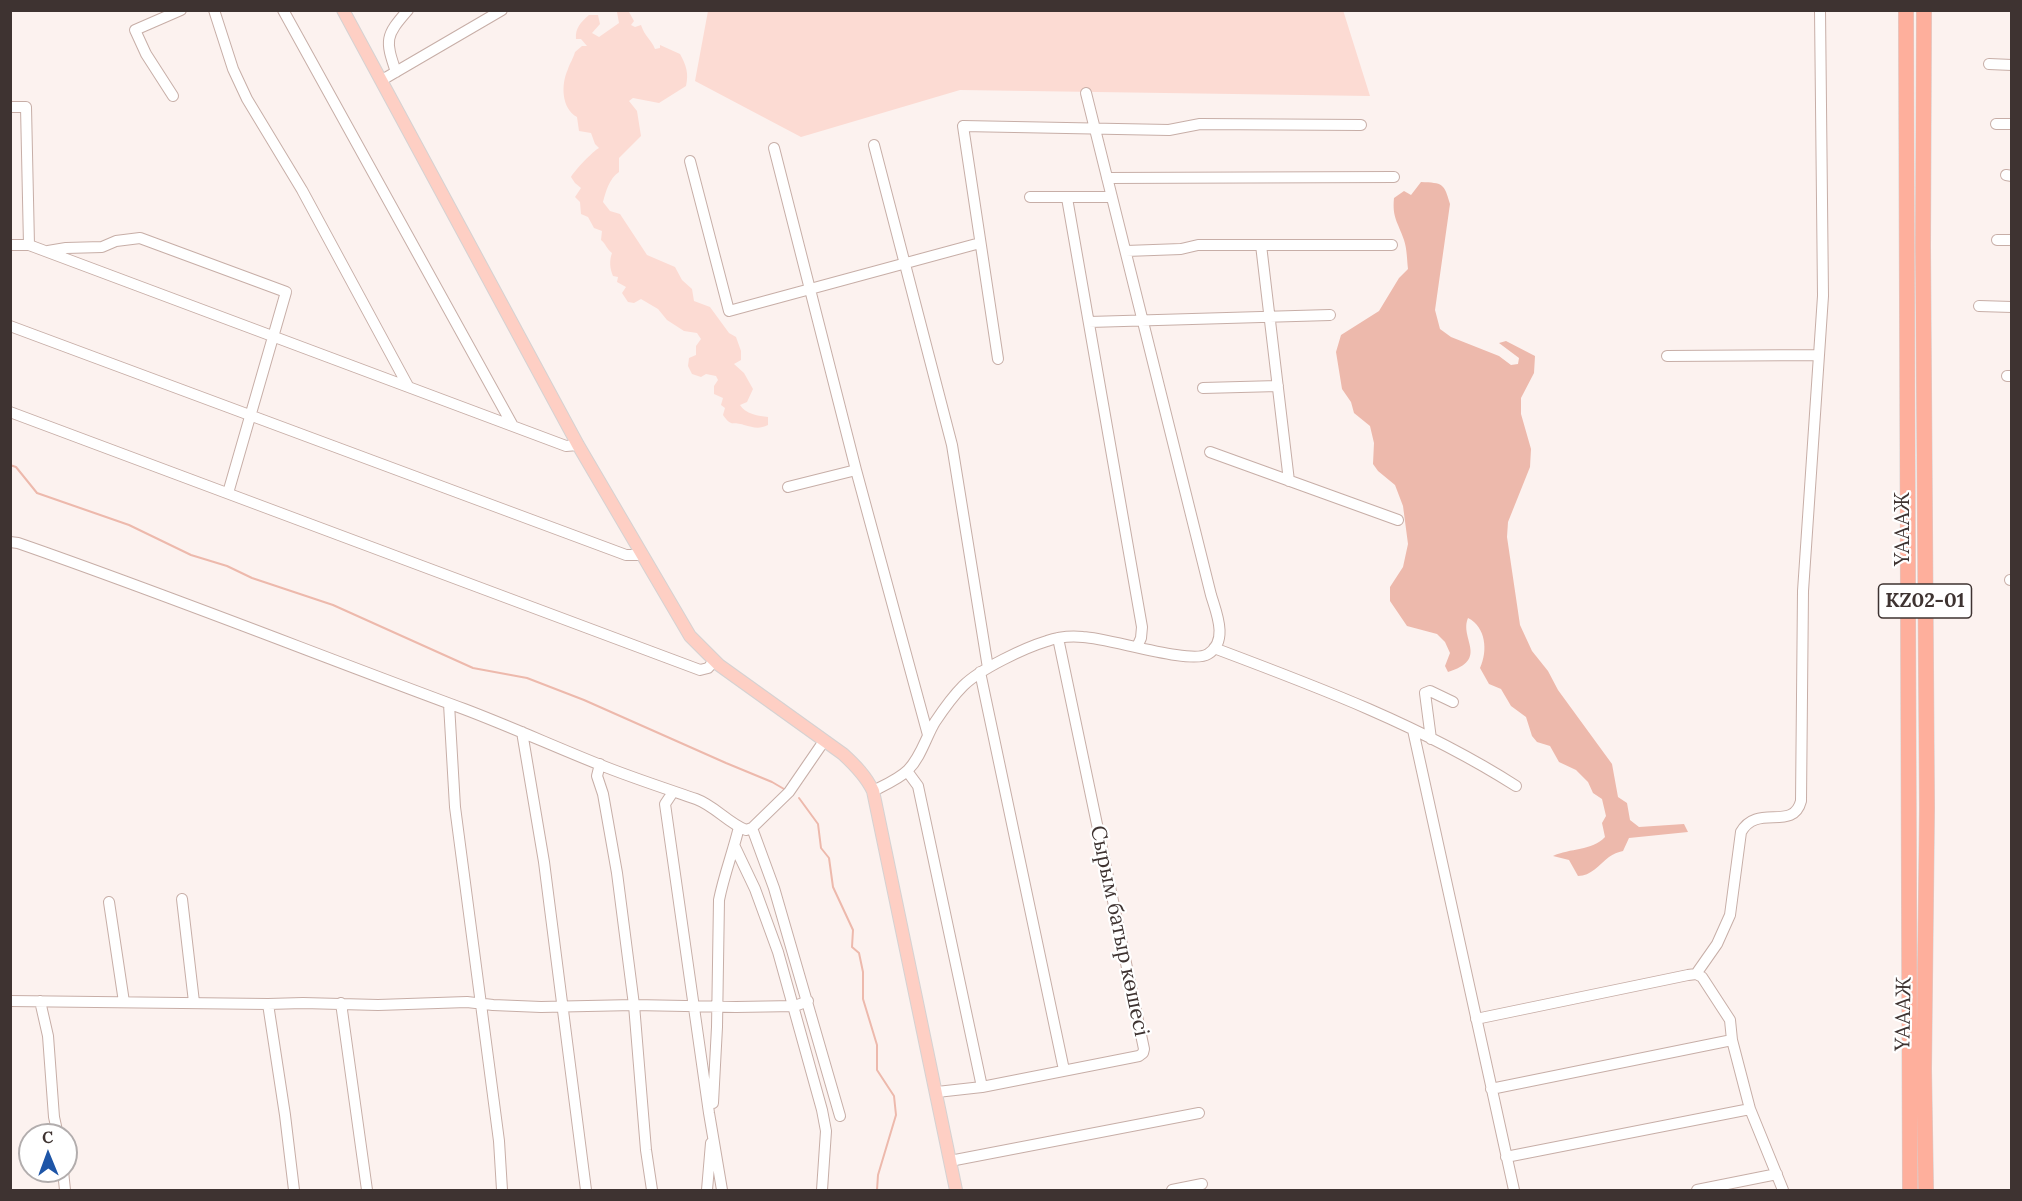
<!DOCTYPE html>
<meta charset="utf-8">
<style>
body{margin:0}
#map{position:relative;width:2022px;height:1201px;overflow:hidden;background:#fcf2ef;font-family:Lora,serif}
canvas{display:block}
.frame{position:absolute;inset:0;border:12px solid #3e3331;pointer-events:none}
.north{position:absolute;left:18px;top:1123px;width:60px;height:60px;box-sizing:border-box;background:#fff;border:2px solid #b2adad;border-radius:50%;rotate:359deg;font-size:16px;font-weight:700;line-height:24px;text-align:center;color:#3e3331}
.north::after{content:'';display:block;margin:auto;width:21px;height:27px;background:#1e55a7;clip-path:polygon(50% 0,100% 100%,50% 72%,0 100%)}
</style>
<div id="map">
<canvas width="2022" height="1201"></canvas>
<div class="frame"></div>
<div class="north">С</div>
</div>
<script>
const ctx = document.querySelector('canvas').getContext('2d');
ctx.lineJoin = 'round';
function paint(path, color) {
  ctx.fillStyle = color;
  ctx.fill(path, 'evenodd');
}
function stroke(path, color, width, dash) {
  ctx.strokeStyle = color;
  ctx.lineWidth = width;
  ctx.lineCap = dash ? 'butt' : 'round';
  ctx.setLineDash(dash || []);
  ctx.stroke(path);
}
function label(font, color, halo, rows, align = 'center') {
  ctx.font = font + ' Lora,serif';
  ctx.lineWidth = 4.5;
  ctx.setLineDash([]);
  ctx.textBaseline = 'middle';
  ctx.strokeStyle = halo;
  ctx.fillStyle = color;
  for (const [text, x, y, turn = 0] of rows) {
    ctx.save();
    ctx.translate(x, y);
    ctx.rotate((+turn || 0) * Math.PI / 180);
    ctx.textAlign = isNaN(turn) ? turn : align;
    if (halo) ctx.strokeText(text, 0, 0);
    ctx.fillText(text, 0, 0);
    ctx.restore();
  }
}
paint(new Path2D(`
 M 620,10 L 629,12 L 634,21 L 631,25 L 635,27 L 641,25 C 645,37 651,39 655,49 L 660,48 L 660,45 L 680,54 C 686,65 689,73 686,86 L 659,103 L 633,98 L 629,101 L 637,111 L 641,136 L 619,158 L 619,172 C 609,179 606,191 603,202 L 610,211 L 620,214 L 647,255 L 675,267 L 682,280 L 692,289 L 694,301 L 710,307 L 729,333 L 736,337 L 741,351 L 741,360 L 734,364 L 744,373 L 753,389 L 747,402 L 740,405 C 745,414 759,416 768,417 L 768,425 C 758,430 753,427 744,425 C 733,421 732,428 723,415 L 725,408 L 721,405 L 723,398 L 714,394 L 714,386 L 718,380 L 716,376 L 706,374 L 701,377 L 692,374 L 688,366 L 689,358 L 696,355 L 696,346 L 701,339 L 697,333 L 684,331 L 667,320 L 658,309 L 641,299 L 634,303 L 628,302 L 622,293 L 626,287 L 617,282 L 618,277 L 613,276 C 610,269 609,261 612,253 C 606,248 606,244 601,240 L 602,231 L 594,228 L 588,217 L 581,214 L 580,202 L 575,197 L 581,188 L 575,183 L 571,177 C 575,170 593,151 599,148 L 595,144 L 591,133 L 579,131 L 577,117 C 561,108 561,84 568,69 C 570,63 573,59 575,52 L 582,46 L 587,46 L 581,39 L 576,39 C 575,28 581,22 589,15 L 598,15 L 600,24 L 592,33 L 599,37 L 619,23 L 617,12 Z
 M 1343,10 L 1370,96 L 960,90 L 801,137 L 695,81 L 708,11 Z`), '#fcdbd3');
paint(new Path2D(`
 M 1421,182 C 1443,183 1444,183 1450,204 L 1435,310 L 1440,329 L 1451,337 L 1499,356 L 1511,365 L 1518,364 L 1519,358 L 1499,343 L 1506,341 L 1535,356 L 1534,373 L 1521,398 L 1521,414 L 1531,449 L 1530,467 L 1508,522 L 1507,537 L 1520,625 L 1532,651 L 1548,671 L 1558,690 L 1612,764 L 1618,797 L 1627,803 L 1630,820 L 1639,827 L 1684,824 L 1688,832 L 1629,838 L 1623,851 C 1618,852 1613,854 1609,857 C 1599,865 1591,876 1578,876 L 1569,860 L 1553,856 C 1570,848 1592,851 1605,837 L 1602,823 L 1606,816 L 1602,799 L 1593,793 L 1588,782 L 1576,770 L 1559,762 L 1550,746 L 1537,742 L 1532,736 L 1526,717 L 1511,706 L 1501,689 L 1489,684 L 1480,668 C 1488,651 1486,627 1468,618 C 1459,639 1490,659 1448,672 L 1445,666 L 1450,653 L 1445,642 L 1437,634 L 1407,626 L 1390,601 L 1390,587 L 1403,567 L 1408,544 L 1403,506 L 1395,485 L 1378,471 L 1373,464 L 1374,443 L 1370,426 L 1354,413 L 1351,402 L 1342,389 L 1336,352 L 1341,335 L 1379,311 L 1399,278 L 1408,269 C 1407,260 1407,249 1404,240 C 1398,222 1392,218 1394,198 L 1404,191 L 1411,195 Z`), '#edb9ac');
stroke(new Path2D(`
 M 10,465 L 16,467 L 37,493 L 129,525 L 191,555 L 227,566 L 252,578 L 333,605 L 473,668 L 527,678 L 584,700 L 726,763 L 772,782 L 784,789
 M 799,798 L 818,824 L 821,848 L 829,858 L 833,887 L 853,930 L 852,947 L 859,953 L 863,972 L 863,999 L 877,1045 L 877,1070 L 894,1096 L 896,1115 L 878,1175 L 877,1190`), '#edb9ac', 2);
const minor = new Path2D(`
 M 214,10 L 233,69 L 247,99 L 302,190 L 408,386
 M 283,10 L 513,426
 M 1989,64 L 2012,65
 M 396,72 C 385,40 385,36 408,10
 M 382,80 L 502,10
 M 173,96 L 146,54 L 135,30 L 181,10
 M 10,107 L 26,107 L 29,245
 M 1996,124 L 2012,124
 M 874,145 L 952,445 L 988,668
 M 774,148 L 856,470 L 928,735
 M 690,161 L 729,311 L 980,243
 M 2006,175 L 2012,176
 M 1107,178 L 1394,177
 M 1030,197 L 1112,197
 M 1067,198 L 1142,627 L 1141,638 L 1137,647
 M 1997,240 L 2012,240
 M 10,245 L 29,245 L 566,446 L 578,445
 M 1261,245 L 1289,481
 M 48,251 L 66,248 L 102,247 L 116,241 L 140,238 L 286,292 L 228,493
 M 1126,251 L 1181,249 L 1198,245 L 1392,245
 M 1979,306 L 2012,307
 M 1089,322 L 1330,315
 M 10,326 L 626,555 L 643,555
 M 1667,356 L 1819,355
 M 998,359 L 963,126 L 1169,130 L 1200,124 L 1361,125
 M 2007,376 L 2012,376
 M 1203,388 L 1278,386
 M 10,412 L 700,670 L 708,668 L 714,661
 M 1210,452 L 1398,520
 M 788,487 L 856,470
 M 10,542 L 18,543 C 168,595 315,654 464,709 C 509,726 553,746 598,764 C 630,777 664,788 696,799 C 715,806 728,823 746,830 L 752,828 L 789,792 L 824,741
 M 2010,580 L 2012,580
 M 1214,648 C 1318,687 1422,726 1516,786
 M 980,672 L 1064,1070
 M 449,704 L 455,807 L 499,1141 L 502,1190
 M 1413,730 L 1514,1190
 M 522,732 L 544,862 L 586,1190
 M 1431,739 L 1425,693 L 1430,691 L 1453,702
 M 600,764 L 597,776 L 603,794 L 617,873 L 634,1005 L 646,1150 L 652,1190
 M 907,771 L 918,786 L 982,1087
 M 873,791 C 885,785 899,779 908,770 C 921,757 926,737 935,722 C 943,710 953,696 963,686 C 980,669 1024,648 1047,641 C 1058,637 1072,636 1083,637 C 1109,638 1191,665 1208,654 C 1229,641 1216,612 1211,595 L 1086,93
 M 673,792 L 665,804 L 709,1113 L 722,1190
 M 752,828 L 774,888 L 840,1116
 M 735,847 L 755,889 L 778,952 L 822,1110 L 826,1131 L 822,1190
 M 182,899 L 194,1002
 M 109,902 L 124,1002
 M 1696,974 L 1717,944 L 1730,915 L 1741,832 C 1757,803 1793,832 1801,801 L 1803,591 L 1823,296 L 1820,10
 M 10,1001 L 268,1004 L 303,1003 L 378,1005 L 467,1002 L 493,1005 L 541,1007 L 634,1005 L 736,1007 L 795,1006 L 808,1001
 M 40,1001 L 48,1036 L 54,1117 L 58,1135
 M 341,1003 L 367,1190
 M 268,1004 L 285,1115 L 294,1190
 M 1476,1019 L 1688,975 L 1696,974 L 1702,977 L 1730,1020 L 1732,1040 L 1750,1109 L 1783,1190
 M 1491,1089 L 1732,1040
 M 937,1092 L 982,1087 L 1139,1056 L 1143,1053 L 1144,1049 L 1058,638
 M 713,1103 L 717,1027 L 719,900 C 724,875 733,852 739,827
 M 1506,1157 L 1750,1109
 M 950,1161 L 1199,1113
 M 63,1171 L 65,1190
 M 707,1190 L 711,1143
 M 1172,1190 L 1202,1184
 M 1697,1190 L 1777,1174`);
const major = new Path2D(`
 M 343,10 L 578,445 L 690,636 L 719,665 L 843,754 C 855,765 866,776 873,791 L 956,1190`);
const highway = new Path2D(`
 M 1906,10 L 1910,1190
 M 1924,10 L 1923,246 L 1927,808 L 1924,1069 L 1926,1190`);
stroke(minor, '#c7aea7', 12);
stroke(major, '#d5d2d2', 14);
stroke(highway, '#d5d2d2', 16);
stroke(minor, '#fff', 10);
stroke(major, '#fecfc4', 12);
stroke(highway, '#feaf9c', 15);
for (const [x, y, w] of [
 [1925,601,93]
]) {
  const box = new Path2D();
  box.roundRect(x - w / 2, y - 17, w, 34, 4.5);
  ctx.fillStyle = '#fff';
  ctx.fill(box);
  stroke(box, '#3e3331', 1.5);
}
label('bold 20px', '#3e3331', null, [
 ["KZ02-01",1925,601]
]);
label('21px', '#3e3331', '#fff', [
 ["ҮАААЖ",1903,529,-90],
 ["Сырым батыр көшесі",1119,931,78],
 ["ҮАААЖ",1904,1014,-89]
]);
</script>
